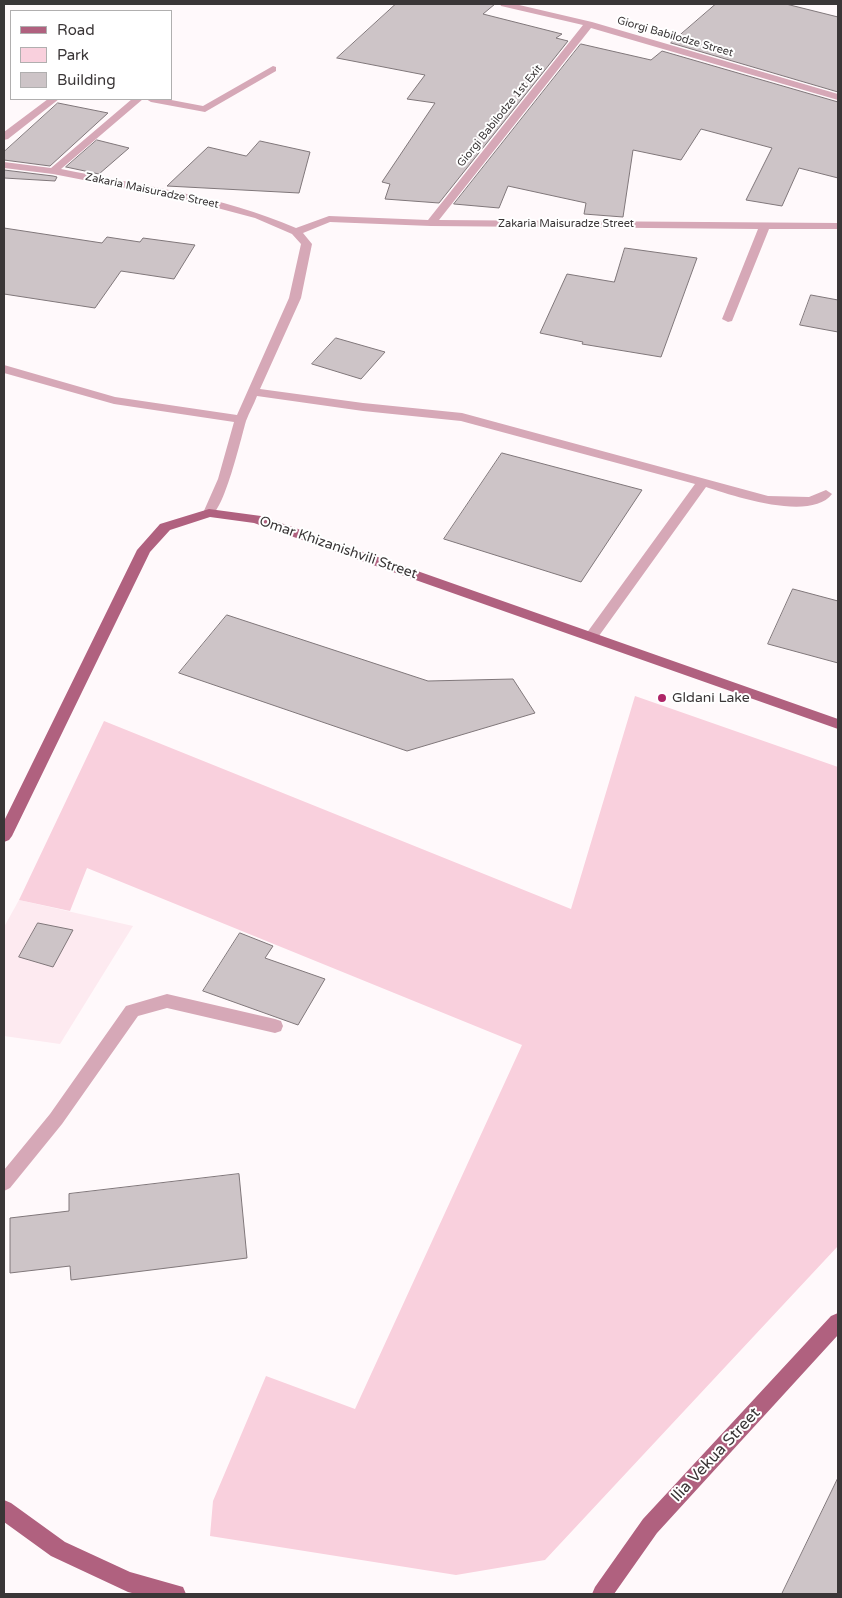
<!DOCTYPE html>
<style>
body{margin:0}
#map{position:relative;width:842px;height:1598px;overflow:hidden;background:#fff9fb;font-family:"Varela Round",sans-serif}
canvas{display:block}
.frame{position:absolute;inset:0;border:5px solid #3a3637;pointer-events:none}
.legend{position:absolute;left:10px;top:10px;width:162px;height:90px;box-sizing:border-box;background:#fff;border:1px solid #b0afaf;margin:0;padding:6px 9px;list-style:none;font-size:15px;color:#3a3637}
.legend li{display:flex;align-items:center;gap:10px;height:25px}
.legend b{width:25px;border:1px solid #b0afaf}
</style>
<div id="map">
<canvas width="842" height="1598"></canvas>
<div class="frame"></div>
<ul class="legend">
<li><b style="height:6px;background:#b0617f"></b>Road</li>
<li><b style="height:14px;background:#f9d0dd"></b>Park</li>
<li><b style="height:14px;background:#cdc4c7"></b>Building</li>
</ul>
</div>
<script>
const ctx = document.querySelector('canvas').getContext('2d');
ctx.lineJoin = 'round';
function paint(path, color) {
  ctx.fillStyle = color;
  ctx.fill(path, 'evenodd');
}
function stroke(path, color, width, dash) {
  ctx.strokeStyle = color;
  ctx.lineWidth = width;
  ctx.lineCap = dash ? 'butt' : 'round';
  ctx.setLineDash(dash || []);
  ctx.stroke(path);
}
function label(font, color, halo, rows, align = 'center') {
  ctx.font = font + ' "Varela Round",sans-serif';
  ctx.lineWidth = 4;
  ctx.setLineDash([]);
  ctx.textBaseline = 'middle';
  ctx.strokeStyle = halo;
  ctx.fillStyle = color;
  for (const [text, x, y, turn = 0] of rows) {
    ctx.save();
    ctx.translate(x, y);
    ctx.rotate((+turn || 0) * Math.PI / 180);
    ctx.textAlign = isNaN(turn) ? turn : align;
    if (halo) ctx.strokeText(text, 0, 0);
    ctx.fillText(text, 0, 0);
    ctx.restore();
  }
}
paint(new Path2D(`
 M 19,900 L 133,926 L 60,1044 L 4,1036 L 4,927 Z`), '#fdeaf0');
paint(new Path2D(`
 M 635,696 L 838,767 L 838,1246 L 545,1560 L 456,1575 L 210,1536 L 213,1501 L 266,1376 L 355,1409 L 522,1045 L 87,868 L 70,911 L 19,900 L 104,721 L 571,909 Z`), '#f9d0dd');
const building = new Path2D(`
 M 396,4 L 495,4 L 483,14 L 562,34 L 556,38 L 568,41 L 439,203 L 385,199 L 390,184 L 382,182 L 435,103 L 407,99 L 425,75 L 337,58 Z
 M 716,4 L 786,4 L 838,17 L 838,92 L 671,43 Z
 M 581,44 L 651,60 L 662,51 L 838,102 L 838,178 L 799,168 L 782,206 L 746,200 L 772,148 L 701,129 L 681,160 L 633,150 L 623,217 L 584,214 L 586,203 L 508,186 L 499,208 L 454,204 Z
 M 58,103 L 108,113 L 50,166 L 4,160 L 4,152 Z
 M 97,140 L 129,148 L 99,174 L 66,167 Z
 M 260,141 L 310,152 L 299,193 L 167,186 L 208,147 L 246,156 Z
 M 4,170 L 53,176 L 57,177 L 55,181 L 4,178 Z
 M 4,228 L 102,243 L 107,237 L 140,242 L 143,238 L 195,245 L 174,279 L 121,271 L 95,308 L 4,294 Z
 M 625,248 L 697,258 L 661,357 L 582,344 L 583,342 L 540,333 L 567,274 L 614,282 Z
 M 811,295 L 838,300 L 838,332 L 800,325 Z
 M 336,338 L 385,352 L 361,379 L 312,364 Z
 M 502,453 L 642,490 L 581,582 L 444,539 Z
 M 793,589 L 838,601 L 838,663 L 768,644 Z
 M 227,615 L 428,681 L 513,679 L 535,713 L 407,751 L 179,673 Z
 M 38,923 L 73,930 L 53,967 L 19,957 Z
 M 240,933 L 273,946 L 265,958 L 325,979 L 298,1025 L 203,991 Z
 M 239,1174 L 247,1258 L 71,1280 L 70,1266 L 10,1273 L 10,1218 L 69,1211 L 69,1194 Z
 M 838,1478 L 838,1594 L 782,1594 Z`);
paint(building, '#cdc4c7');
stroke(building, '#80777a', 1);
paint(new Path2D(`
 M 500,4 L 515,4 L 592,22 L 838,94 L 838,100 L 591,28 L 439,220 L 838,223 L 838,229 L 769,229 L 732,321 L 728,322 L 722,319 L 758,229 L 431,226 L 330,222 L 303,233 L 312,244 L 301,298 L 260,389 L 363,403 L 462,413 L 768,496 L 809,497 L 826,490 L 832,494 C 811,522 733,496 706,487 L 596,640 L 586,640 L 584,637 L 586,634 L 695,484 L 461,421 L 363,411 L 257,396 C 254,404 249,413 246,421 C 241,438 224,513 209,517 L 203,513 L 218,479 L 234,422 L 114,404 L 4,373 L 4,365 L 115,397 L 237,415 L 289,298 L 301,244 L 292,234 L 255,218 L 191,201 L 53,174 L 4,168 L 4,162 L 51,168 L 132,99 L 143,99 L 61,169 C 140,185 222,196 296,228 L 329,216 L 428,220 L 583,25 L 501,6 Z
 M 273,66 L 276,67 L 276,71 L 205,112 L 151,102 L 146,99 L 166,99 L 203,106 Z
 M 48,99 L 59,99 L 8,139 L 4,140 L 4,132 Z
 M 167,994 L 275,1019 L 281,1021 L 283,1026 L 281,1031 L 275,1033 L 167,1008 L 138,1016 L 62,1124 L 10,1188 L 4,1191 L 4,1170 L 50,1114 L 126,1006 Z`), '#d6a8b7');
paint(new Path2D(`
 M 209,509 L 261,516 L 838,719 L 838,729 L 254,523 L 210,517 L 170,530 L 150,552 L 12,836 L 9,840 L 4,842 L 4,821 L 137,550 L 160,524 Z
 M 838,1313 L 838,1335 L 657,1533 L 614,1594 L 592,1594 L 595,1587 L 643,1519 L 831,1316 Z
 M 4,1500 L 11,1503 L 65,1542 L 130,1572 L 183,1587 L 186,1594 L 136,1594 L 128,1592 L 51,1556 L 4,1522 Z`), '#b0617f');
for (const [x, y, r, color] of [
 [662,698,5,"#ae2567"]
]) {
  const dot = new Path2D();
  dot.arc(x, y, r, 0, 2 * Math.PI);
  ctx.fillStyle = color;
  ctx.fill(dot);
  stroke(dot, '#fff', 2);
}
label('11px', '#3a3637', '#fff', [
 ["Giorgi Babilodze Street",675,37,16],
 ["Giorgi Babilodze 1st Exit",500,116,-51],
 ["Zakaria Maisuradze Street",152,191,12],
 ["Zakaria Maisuradze Street",566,224]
]);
label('14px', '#3a3637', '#fff', [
 ["Omar Khizanishvili Street",338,548,19]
]);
label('14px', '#3a3637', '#fff', [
 ["Gldani Lake",672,698]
], 'left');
label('16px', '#3a3637', '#fff', [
 ["Ilia Vekua Street",716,1455,-47]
]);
</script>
